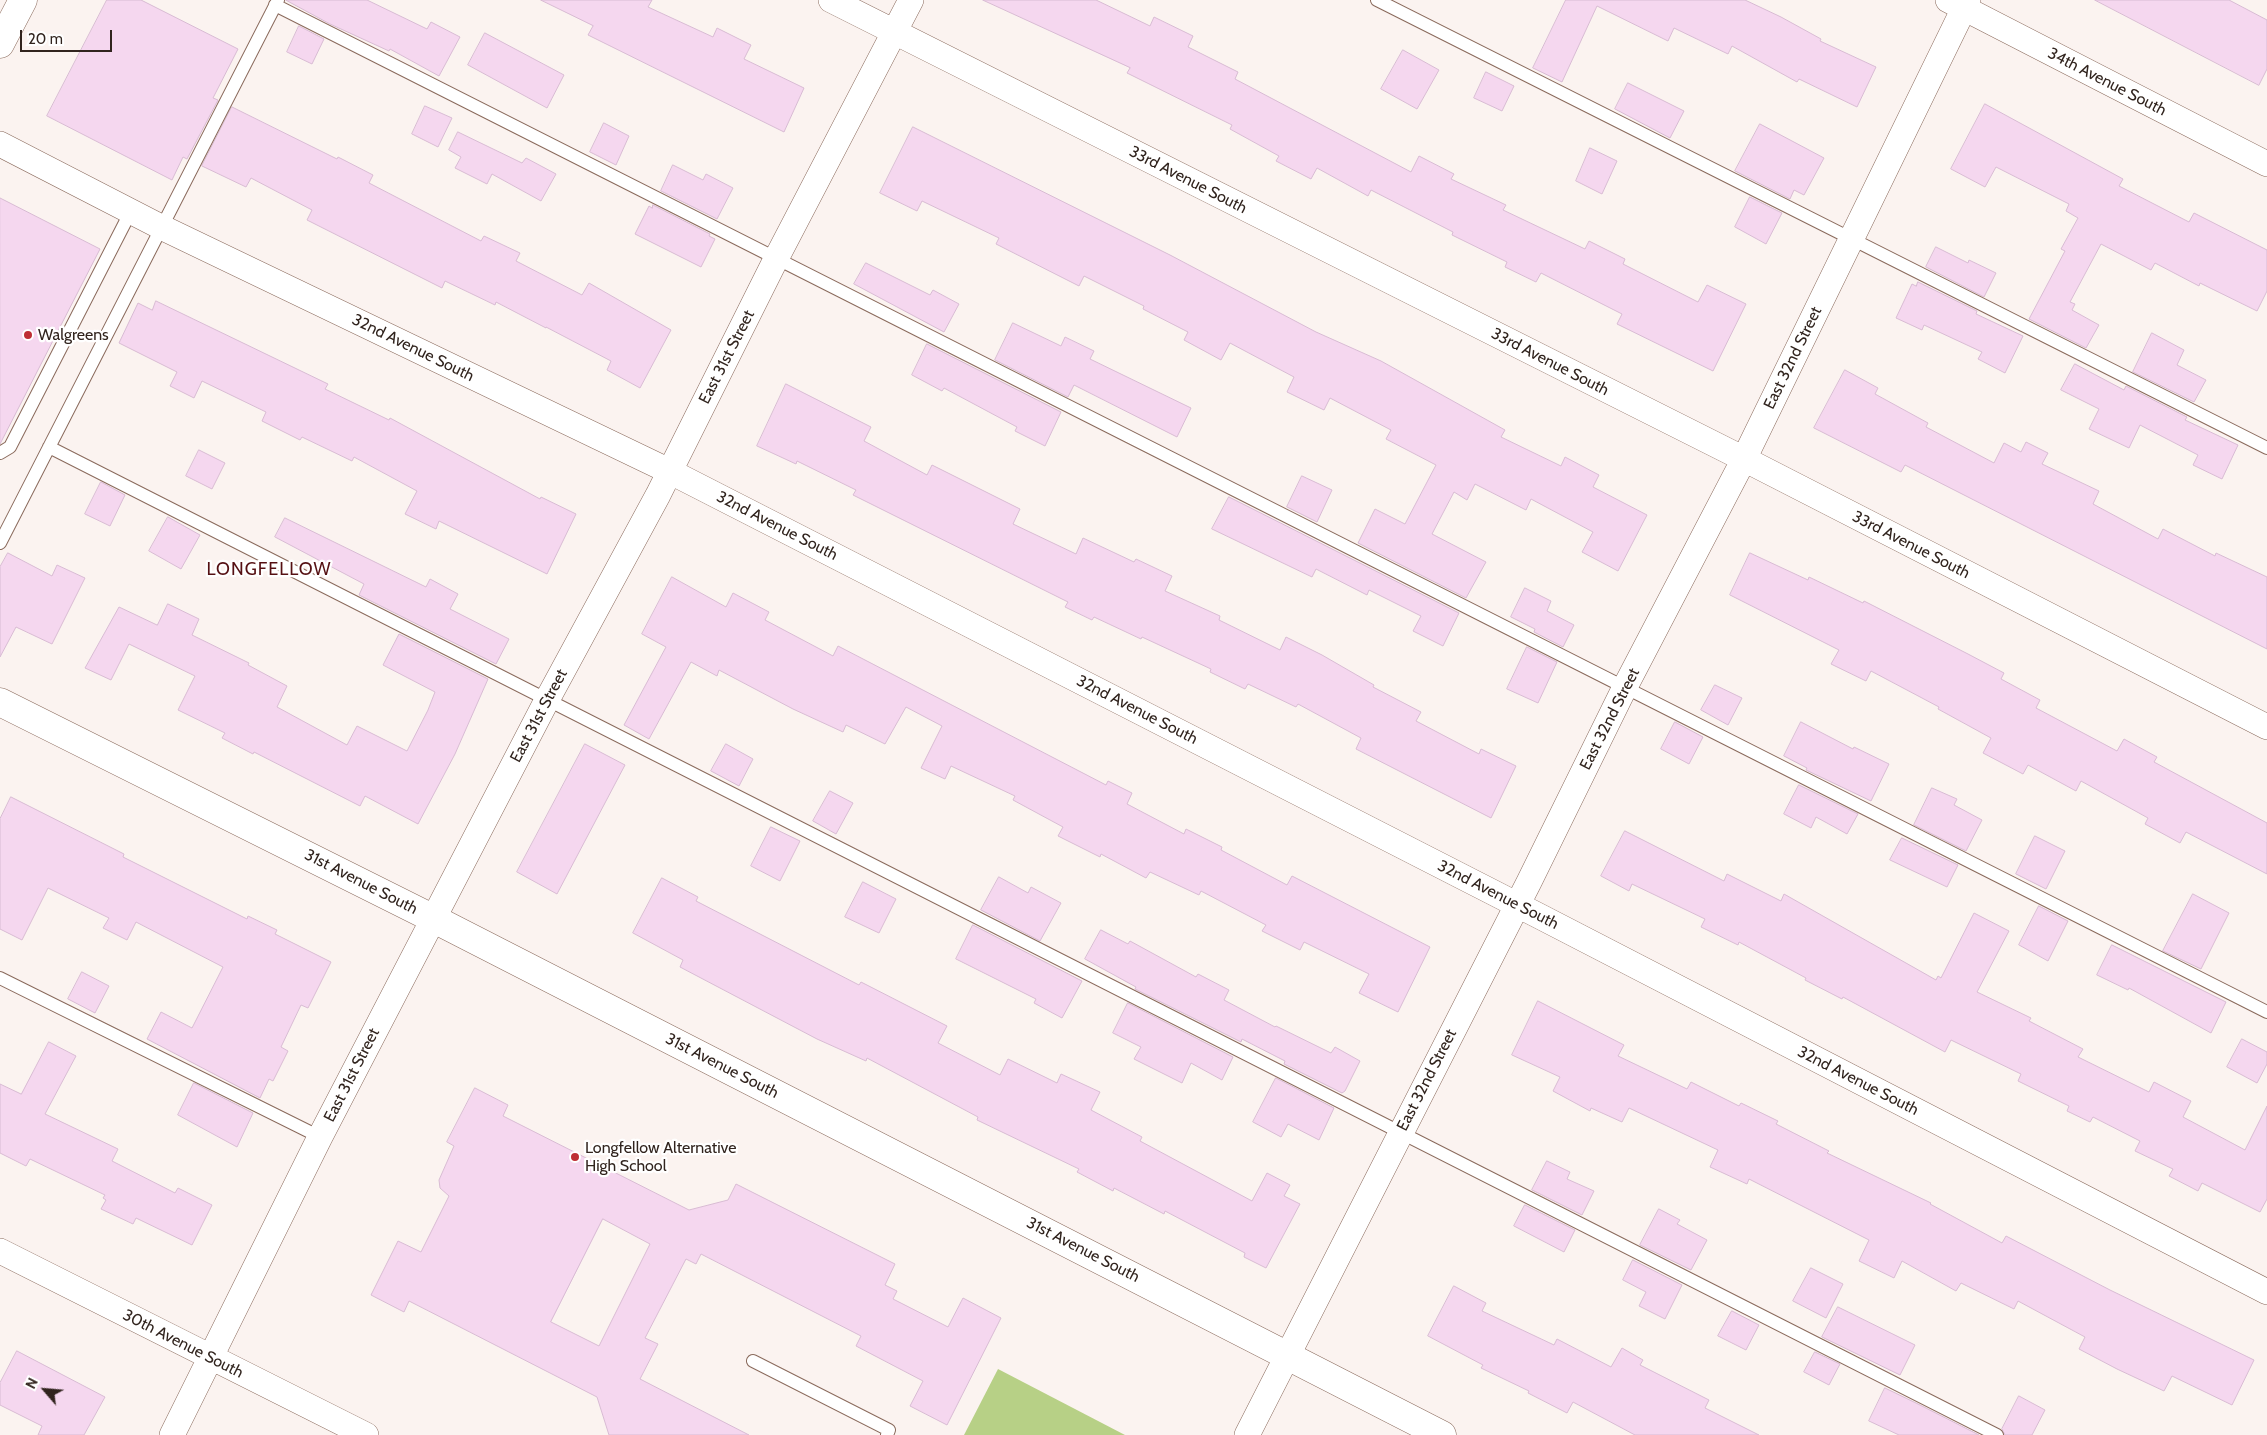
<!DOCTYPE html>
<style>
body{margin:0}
#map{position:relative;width:2267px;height:1435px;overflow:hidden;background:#fbf3f0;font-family:Cabin,sans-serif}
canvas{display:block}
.north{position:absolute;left:20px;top:1365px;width:50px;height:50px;-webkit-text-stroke:4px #fff;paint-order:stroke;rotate:297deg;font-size:14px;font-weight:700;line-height:20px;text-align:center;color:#31241e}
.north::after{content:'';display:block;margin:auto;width:18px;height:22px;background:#31241e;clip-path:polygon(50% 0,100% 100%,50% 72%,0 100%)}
.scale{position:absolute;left:20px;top:30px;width:92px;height:22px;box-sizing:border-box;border:2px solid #31241e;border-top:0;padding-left:6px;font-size:15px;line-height:18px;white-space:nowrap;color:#31241e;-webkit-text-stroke:4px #fff;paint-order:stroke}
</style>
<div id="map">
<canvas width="2267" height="1435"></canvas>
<div class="north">N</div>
<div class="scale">20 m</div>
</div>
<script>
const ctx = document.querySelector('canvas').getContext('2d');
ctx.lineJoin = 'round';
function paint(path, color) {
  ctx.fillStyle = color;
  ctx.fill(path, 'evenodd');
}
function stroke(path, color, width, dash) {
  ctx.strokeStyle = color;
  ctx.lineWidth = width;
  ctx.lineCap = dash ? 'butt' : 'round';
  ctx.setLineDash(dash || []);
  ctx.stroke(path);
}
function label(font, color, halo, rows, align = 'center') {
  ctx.font = font + ' Cabin,sans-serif';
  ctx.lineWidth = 4.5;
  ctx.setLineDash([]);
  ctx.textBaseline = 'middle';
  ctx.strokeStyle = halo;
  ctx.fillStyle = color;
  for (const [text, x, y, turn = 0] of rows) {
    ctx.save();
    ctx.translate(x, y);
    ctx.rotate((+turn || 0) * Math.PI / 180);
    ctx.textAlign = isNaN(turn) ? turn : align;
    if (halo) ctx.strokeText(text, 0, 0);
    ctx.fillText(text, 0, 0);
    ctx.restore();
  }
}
paint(new Path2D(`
 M 998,1369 L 1125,1435 L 964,1435 Z`), '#b7d086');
const building = new Path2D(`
 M 107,0 L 141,0 L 238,49 L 213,98 L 218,100 L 187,159 L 183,157 L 172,180 L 47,116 Z
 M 286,0 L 367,0 L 427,29 L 431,22 L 460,37 L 439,76 L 390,49 L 389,51 L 330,24 Z
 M 541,0 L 652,0 L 648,7 L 713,37 L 717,28 L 751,45 L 744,59 L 804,88 L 784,132 L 588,35 L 593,26 Z
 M 983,0 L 1096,0 L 1150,26 L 1154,17 L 1193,36 L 1188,47 L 1238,72 L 1235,79 L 1411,172 L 1419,156 L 1454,174 L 1451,179 L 1506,205 L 1503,210 L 1585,249 L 1589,241 L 1625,259 L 1623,264 L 1698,302 L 1707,285 L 1746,304 L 1713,371 L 1617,324 L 1622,314 L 1541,273 L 1536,282 L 1505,267 L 1507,262 L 1452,235 L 1453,232 L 1371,190 L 1368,196 L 1317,168 L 1311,179 L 1276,161 L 1279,156 L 1230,129 L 1232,125 L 1127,73 L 1130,68 Z
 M 1566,0 L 1745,0 L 1781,17 L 1821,39 L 1820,41 L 1876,67 L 1857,107 L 1799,79 L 1797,82 L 1732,46 L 1728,54 L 1674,28 L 1668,41 L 1597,6 L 1562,82 L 1533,68 Z
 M 2095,0 L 2229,0 L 2267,20 L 2267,69 L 2259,85 Z
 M 299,26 L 324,39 L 312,64 L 287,52 Z
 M 485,33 L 564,75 L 547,108 L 468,65 Z
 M 1403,50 L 1439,70 L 1417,109 L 1381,89 Z
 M 1486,72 L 1514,86 L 1502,111 L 1474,98 Z
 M 1628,83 L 1684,111 L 1670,138 L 1615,109 Z
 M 1985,104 L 2123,179 L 2119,186 L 2189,222 L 2194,213 L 2267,250 L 2267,291 L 2257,311 L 2200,283 L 2199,286 L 2155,263 L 2151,270 L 2101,244 L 2070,302 L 2075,304 L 2072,310 L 2099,325 L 2086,348 L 2029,319 L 2065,251 L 2061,249 L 2078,218 L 2066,211 L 2069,204 L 1996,167 L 1985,187 L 1951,169 Z
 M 425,106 L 452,118 L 438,147 L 412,134 Z
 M 232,107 L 337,159 L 338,157 L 373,175 L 369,183 L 481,241 L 484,236 L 520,253 L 516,261 L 582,295 L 589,283 L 671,330 L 640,388 L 607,370 L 611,361 L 546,327 L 546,328 L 496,302 L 495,305 L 445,281 L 442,288 L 307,220 L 312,210 L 251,178 L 246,187 L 202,166 Z
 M 604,123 L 629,136 L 616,165 L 590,152 Z
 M 1760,124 L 1824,158 L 1804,195 L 1794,190 L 1790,199 L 1735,171 Z
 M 913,127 L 1170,255 L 1316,332 L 1381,361 L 1505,430 L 1501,437 L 1561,466 L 1565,457 L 1599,475 L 1593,487 L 1647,515 L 1618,571 L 1582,552 L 1593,532 L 1531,499 L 1526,510 L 1475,484 L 1467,500 L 1454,492 L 1432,534 L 1486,562 L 1466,598 L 1358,543 L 1375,509 L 1405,524 L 1436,465 L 1386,439 L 1391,430 L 1330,398 L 1324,410 L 1287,392 L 1294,377 L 1230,343 L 1221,360 L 1184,340 L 1188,332 L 1143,309 L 1144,306 L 1084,276 L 1079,286 L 996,244 L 999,238 L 922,201 L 917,211 L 880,193 Z
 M 458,132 L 522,163 L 526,158 L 556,174 L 541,201 L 492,174 L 487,184 L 455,168 L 461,157 L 449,150 Z
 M 1590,148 L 1617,161 L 1602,194 L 1576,181 Z
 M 673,165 L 703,180 L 706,174 L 733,188 L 717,219 L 661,191 Z
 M 1750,197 L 1782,213 L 1766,244 L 1735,227 Z
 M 0,198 L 100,249 L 0,444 Z
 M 653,205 L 710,234 L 709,236 L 715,239 L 701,267 L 635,234 L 649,206 L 652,208 Z
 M 1936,247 L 1968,263 L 1969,260 L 1996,273 L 1984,297 L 1926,267 Z
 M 866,263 L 930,295 L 933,290 L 959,304 L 944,332 L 854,284 Z
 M 1918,282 L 1977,311 L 1976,314 L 2023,336 L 2005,373 L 1978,359 L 1982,352 L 1924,325 L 1922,330 L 1896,318 L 1912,284 L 1916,286 Z
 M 156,301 L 328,384 L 325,389 L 389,420 L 390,418 L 540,499 L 541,497 L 576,514 L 547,574 L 439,521 L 436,529 L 405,514 L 417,491 L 354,457 L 352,461 L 302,437 L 300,440 L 262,421 L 266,412 L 202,381 L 194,398 L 170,386 L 177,372 L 119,343 L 138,303 L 152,310 Z
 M 1013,323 L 1061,346 L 1065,337 L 1094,351 L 1090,359 L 1191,408 L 1177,437 L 1074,385 L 1068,397 L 995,360 Z
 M 2152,333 L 2184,350 L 2177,365 L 2206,380 L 2194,402 L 2133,372 Z
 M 927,344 L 1061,412 L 1045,446 L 1015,431 L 1017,427 L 944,388 L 942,391 L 912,375 Z
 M 2075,364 L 2124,390 L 2126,386 L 2187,417 L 2185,420 L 2238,445 L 2222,479 L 2193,465 L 2198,455 L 2140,425 L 2129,448 L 2089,429 L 2099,409 L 2061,390 Z
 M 1845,370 L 1878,388 L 1875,394 L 1928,423 L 1926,427 L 1994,463 L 2004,443 L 2021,452 L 2026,442 L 2048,453 L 2042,464 L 2099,491 L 2093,504 L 2158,539 L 2163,529 L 2215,556 L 2216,553 L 2267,577 L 2267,649 L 1905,465 L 1901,472 L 1814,428 Z
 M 786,384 L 871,427 L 864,441 L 927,475 L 932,465 L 1020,509 L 1013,524 L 1076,554 L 1083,538 L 1134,562 L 1136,559 L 1172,576 L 1165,591 L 1220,616 L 1219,620 L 1280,650 L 1286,637 L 1322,655 L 1374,685 L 1373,687 L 1421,712 L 1416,721 L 1479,754 L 1481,749 L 1516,766 L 1491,818 L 1356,749 L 1361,738 L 1298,704 L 1296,707 L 1248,684 L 1245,689 L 1210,672 L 1211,669 L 1142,637 L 1141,639 L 1094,617 L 1092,620 L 1065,607 L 1068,602 L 853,495 L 856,490 L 797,461 L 796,464 L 757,446 Z
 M 199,450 L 225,463 L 212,489 L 186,476 Z
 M 1302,476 L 1332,490 L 1317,522 L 1287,507 Z
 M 101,482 L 125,495 L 110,526 L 85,514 Z
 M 1229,497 L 1459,613 L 1443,646 L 1413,631 L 1421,616 L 1369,590 L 1367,595 L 1316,569 L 1312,577 L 1212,529 Z
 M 168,517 L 200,535 L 181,569 L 149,551 Z
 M 285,518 L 426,587 L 430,579 L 458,594 L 450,609 L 509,639 L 496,664 L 359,595 L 364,584 L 275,537 Z
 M 8,553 L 52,576 L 57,565 L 85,578 L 52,644 L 16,627 L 0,657 L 0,567 Z
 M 1750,553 L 1808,580 L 1809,577 L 1863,603 L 1864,601 L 1968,654 L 2004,673 L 2001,679 L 2040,700 L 2036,708 L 2117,751 L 2124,739 L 2157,757 L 2154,762 L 2267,823 L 2267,874 L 2186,832 L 2180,843 L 2145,824 L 2148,818 L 2081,781 L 2076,791 L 2028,765 L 2023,774 L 1983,753 L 1991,738 L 1938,709 L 1939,707 L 1871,671 L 1866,681 L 1831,664 L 1839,650 L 1730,595 Z
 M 672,577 L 726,607 L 733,593 L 769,612 L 765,620 L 833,656 L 838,646 L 1106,785 L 1108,781 L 1132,793 L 1127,804 L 1184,834 L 1186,829 L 1222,847 L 1221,850 L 1287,885 L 1292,876 L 1430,947 L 1398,1012 L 1359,993 L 1369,974 L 1304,942 L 1300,950 L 1262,931 L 1266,925 L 1201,891 L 1199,895 L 1150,872 L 1146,878 L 1101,854 L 1100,857 L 1058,836 L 1063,827 L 1013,800 L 1015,796 L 951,766 L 945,779 L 921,768 L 942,726 L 906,707 L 885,744 L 846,725 L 843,732 L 793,709 L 719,670 L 717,676 L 691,662 L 649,739 L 624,725 L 666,647 L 642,634 Z
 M 1525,588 L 1551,601 L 1547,611 L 1574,625 L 1563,647 L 1534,632 L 1535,629 L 1511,617 Z
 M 168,604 L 199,619 L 192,635 L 249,663 L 248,665 L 287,686 L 277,707 L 347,745 L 357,726 L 407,751 L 428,710 L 435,692 L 383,665 L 399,634 L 488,679 L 455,754 L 418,824 L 365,796 L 360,806 L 254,752 L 253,754 L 222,738 L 225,733 L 178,710 L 195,676 L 129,644 L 111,680 L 85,668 L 119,607 L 157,625 Z
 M 1527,647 L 1557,662 L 1538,703 L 1507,689 Z
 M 1715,685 L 1742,698 L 1728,725 L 1701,710 Z
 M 1675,722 L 1703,737 L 1689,764 L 1661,749 Z
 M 1801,722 L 1853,749 L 1854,747 L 1889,764 L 1871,801 L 1806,770 L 1807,768 L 1784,756 Z
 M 585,744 L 625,765 L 557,894 L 517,872 Z
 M 726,744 L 753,759 L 739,786 L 711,771 Z
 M 1799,785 L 1858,814 L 1847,834 L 1816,817 L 1811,828 L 1784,814 Z
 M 1932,788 L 1957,799 L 1954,805 L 1982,820 L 1966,851 L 1914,825 Z
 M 830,791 L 853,803 L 836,834 L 813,821 Z
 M 11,797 L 124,854 L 123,857 L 247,919 L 248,916 L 277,930 L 275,934 L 331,962 L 308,1008 L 301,1005 L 281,1047 L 288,1051 L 273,1081 L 269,1079 L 260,1098 L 147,1039 L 161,1012 L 192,1028 L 223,967 L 136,922 L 127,940 L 103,928 L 109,918 L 48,888 L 22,940 L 0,929 L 0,819 Z
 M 771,827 L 800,841 L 780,881 L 751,866 Z
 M 1625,831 L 1724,881 L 1727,874 L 1781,901 L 1784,894 L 1936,980 L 1938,976 L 1941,978 L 1974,913 L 2009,931 L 1977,992 L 2031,1018 L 2029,1021 L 2083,1049 L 2078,1057 L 2149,1092 L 2154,1082 L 2191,1101 L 2183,1117 L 2245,1150 L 2267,1106 L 2267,1199 L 2260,1212 L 2202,1183 L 2198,1191 L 2169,1176 L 2173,1169 L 2135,1151 L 2140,1141 L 2093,1117 L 2090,1122 L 2067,1111 L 2069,1106 L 2018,1081 L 2021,1074 L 1951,1040 L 1945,1052 L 1843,997 L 1842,999 L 1805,980 L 1806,978 L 1739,942 L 1738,945 L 1701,927 L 1705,919 L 1632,884 L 1629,891 L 1601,876 Z
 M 2035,836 L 2065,851 L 2046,889 L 2016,874 Z
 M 1902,838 L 1958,865 L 1947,887 L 1890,860 Z
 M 999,877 L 1028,893 L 1031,887 L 1061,903 L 1040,941 L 981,910 Z
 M 662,878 L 698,897 L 696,901 L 859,985 L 861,982 L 947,1026 L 938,1043 L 1000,1075 L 1008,1059 L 1057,1083 L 1061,1074 L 1100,1092 L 1091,1110 L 1142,1137 L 1140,1141 L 1252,1201 L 1267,1173 L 1290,1185 L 1284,1196 L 1300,1204 L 1266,1268 L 1244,1257 L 1245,1253 L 1165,1211 L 1164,1214 L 1114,1188 L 1113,1191 L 1077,1172 L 1079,1169 L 977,1120 L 978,1117 L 867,1058 L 866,1061 L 817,1039 L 680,967 L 683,960 L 633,933 Z
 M 863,882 L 896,899 L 879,933 L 845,917 Z
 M 2193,894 L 2229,913 L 2201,969 L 2163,951 Z
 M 2039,906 L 2068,921 L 2048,961 L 2019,945 Z
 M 973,925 L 1082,981 L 1062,1018 L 1034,1003 L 1036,999 L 956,959 Z
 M 1101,930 L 1128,944 L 1130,941 L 1196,977 L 1198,974 L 1229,990 L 1224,1000 L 1275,1027 L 1276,1026 L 1331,1053 L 1335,1047 L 1360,1061 L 1345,1091 L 1342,1093 L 1284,1064 L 1285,1061 L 1242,1039 L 1241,1042 L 1135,989 L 1136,987 L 1085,959 Z
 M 2112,945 L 2226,1002 L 2211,1033 L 2129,988 L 2128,990 L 2097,975 Z
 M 82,972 L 109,986 L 95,1013 L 68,999 Z
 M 1538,1001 L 1624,1045 L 1618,1056 L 1687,1089 L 1691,1082 L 1739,1106 L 1741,1103 L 1778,1121 L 1776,1124 L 1829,1151 L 1827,1153 L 1931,1203 L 1930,1204 L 2002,1243 L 2006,1236 L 2110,1290 L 2254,1360 L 2232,1405 L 2172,1376 L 2164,1391 L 2117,1369 L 2079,1349 L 2085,1337 L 2018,1301 L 2014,1309 L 1961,1283 L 1956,1291 L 1902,1261 L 1894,1278 L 1859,1261 L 1869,1240 L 1749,1179 L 1747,1184 L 1710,1167 L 1718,1150 L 1629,1108 L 1622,1122 L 1591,1108 L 1590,1111 L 1553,1091 L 1560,1077 L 1512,1055 Z
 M 1128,1003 L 1233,1057 L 1222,1080 L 1191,1063 L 1182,1083 L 1134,1059 L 1141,1047 L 1113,1033 Z
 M 2242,1039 L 2267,1052 L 2267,1064 L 2257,1083 L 2227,1067 Z
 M 49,1042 L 76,1056 L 45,1114 L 118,1149 L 112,1161 L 175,1193 L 178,1188 L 212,1205 L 192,1245 L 136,1218 L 133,1224 L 101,1209 L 106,1200 L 103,1198 L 105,1195 L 30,1159 L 26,1166 L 0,1153 L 0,1084 L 21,1094 Z
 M 1276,1078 L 1334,1108 L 1319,1140 L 1288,1124 L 1281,1137 L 1253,1122 Z
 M 194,1083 L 253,1113 L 237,1147 L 178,1115 Z
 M 475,1088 L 508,1105 L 503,1116 L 689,1210 L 728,1200 L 736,1184 L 895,1264 L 885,1285 L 897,1291 L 893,1299 L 948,1327 L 963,1298 L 1001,1318 L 947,1425 L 910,1406 L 923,1381 L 856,1346 L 861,1336 L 701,1254 L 696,1264 L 686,1259 L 645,1338 L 658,1344 L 640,1379 L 749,1435 L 609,1435 L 597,1397 L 409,1301 L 404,1312 L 371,1295 L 398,1241 L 421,1252 L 449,1196 L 440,1188 L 439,1180 L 454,1146 L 447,1142 ZM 603,1219 L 650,1244 L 599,1346 L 551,1322 Z
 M 1547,1161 L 1570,1172 L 1567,1179 L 1594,1191 L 1582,1215 L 1532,1190 Z
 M 1525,1205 L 1575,1230 L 1564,1252 L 1514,1226 Z
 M 1659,1209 L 1680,1220 L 1677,1224 L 1707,1240 L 1691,1270 L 1640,1245 Z
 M 1633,1260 L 1682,1285 L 1665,1319 L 1639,1306 L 1646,1292 L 1623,1280 Z
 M 1811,1268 L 1843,1284 L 1826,1318 L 1793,1301 Z
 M 1454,1286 L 1486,1303 L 1482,1311 L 1554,1345 L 1557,1339 L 1611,1367 L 1622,1348 L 1643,1360 L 1640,1365 L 1709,1400 L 1705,1408 L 1759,1435 L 1635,1435 L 1573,1402 L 1567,1413 L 1528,1393 L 1529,1391 L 1481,1368 L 1483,1365 L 1428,1336 Z
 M 1838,1307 L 1915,1345 L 1900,1375 L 1822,1337 Z
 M 1732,1311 L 1759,1325 L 1746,1350 L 1718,1336 Z
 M 17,1351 L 105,1397 L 84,1435 L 38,1435 L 42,1426 L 0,1405 L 0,1383 Z
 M 1815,1352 L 1840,1364 L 1829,1385 L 1804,1372 Z
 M 1885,1388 L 1918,1404 L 1979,1435 L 1899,1435 L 1869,1421 Z
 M 2019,1396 L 2045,1410 L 2032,1435 L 2005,1435 L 2002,1429 Z`);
paint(building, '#f5d7ef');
stroke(building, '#d8bbd3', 1);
const lane = new Path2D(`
 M 1377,0 L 2267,448
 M 275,5 L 2267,1012
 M 49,447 L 1997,1435
 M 0,453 L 10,447 L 131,211
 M 0,543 L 278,0
 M 0,978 L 320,1137
 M 753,1361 L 889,1430 L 887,1435`);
const street = new Path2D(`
 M 831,0 L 1744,459 L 2267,727
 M 1948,0 L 2267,164
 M 0,144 L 161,227 L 669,471 L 1543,918 L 2267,1292
 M 0,1251 L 366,1435
 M 172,1435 L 320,1137 L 547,700 L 658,495 L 777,257 L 911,0
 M 1247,1435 L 1529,882 L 1625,687 L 1744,459 L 1968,0`);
const secondary = new Path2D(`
 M 0,702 L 434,919 L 1442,1435`);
const primary = new Path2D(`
 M 0,44 L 23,0`);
stroke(lane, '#8a6a5c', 14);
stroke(street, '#8a6a5c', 26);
stroke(secondary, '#8a6a5c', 29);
stroke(primary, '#8a6a5c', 29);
stroke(lane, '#fff', 12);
stroke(street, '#fff', 25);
stroke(secondary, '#fff', 28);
stroke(primary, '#fff', 28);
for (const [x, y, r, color] of [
 [28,335,5,"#be2e34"],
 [575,1157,5,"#be2e34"]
]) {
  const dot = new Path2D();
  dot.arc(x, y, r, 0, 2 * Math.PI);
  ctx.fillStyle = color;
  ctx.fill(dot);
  stroke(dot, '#fff', 2);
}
label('16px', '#31241e', '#fff', [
 ["34th Avenue South",2107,82,27],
 ["33rd Avenue South",1188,180,27],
 ["32nd Avenue South",413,348,26],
 ["East 31st Street",727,357,-63],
 ["East 32nd Street",1793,358,-64],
 ["33rd Avenue South",1550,362,27],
 ["32nd Avenue South",777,526,27],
 ["33rd Avenue South",1911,545,27],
 ["32nd Avenue South",1137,710,27],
 ["East 31st Street",539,716,-62],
 ["East 32nd Street",1610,719,-63],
 ["31st Avenue South",361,882,27],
 ["32nd Avenue South",1498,895,27],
 ["31st Avenue South",722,1066,27],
 ["East 31st Street",352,1075,-63],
 ["East 32nd Street",1427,1080,-63],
 ["32nd Avenue South",1858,1081,27],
 ["31st Avenue South",1083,1250,27],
 ["30th Avenue South",183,1344,27]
]);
label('16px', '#31241e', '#fff', [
 ["Walgreens",38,335],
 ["Longfellow Alternative",585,1148],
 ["High School",585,1166]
], 'left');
ctx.letterSpacing = '1px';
label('18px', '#551013', '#fff', [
 ["LONGFELLOW",269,570]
]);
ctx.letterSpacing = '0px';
</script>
